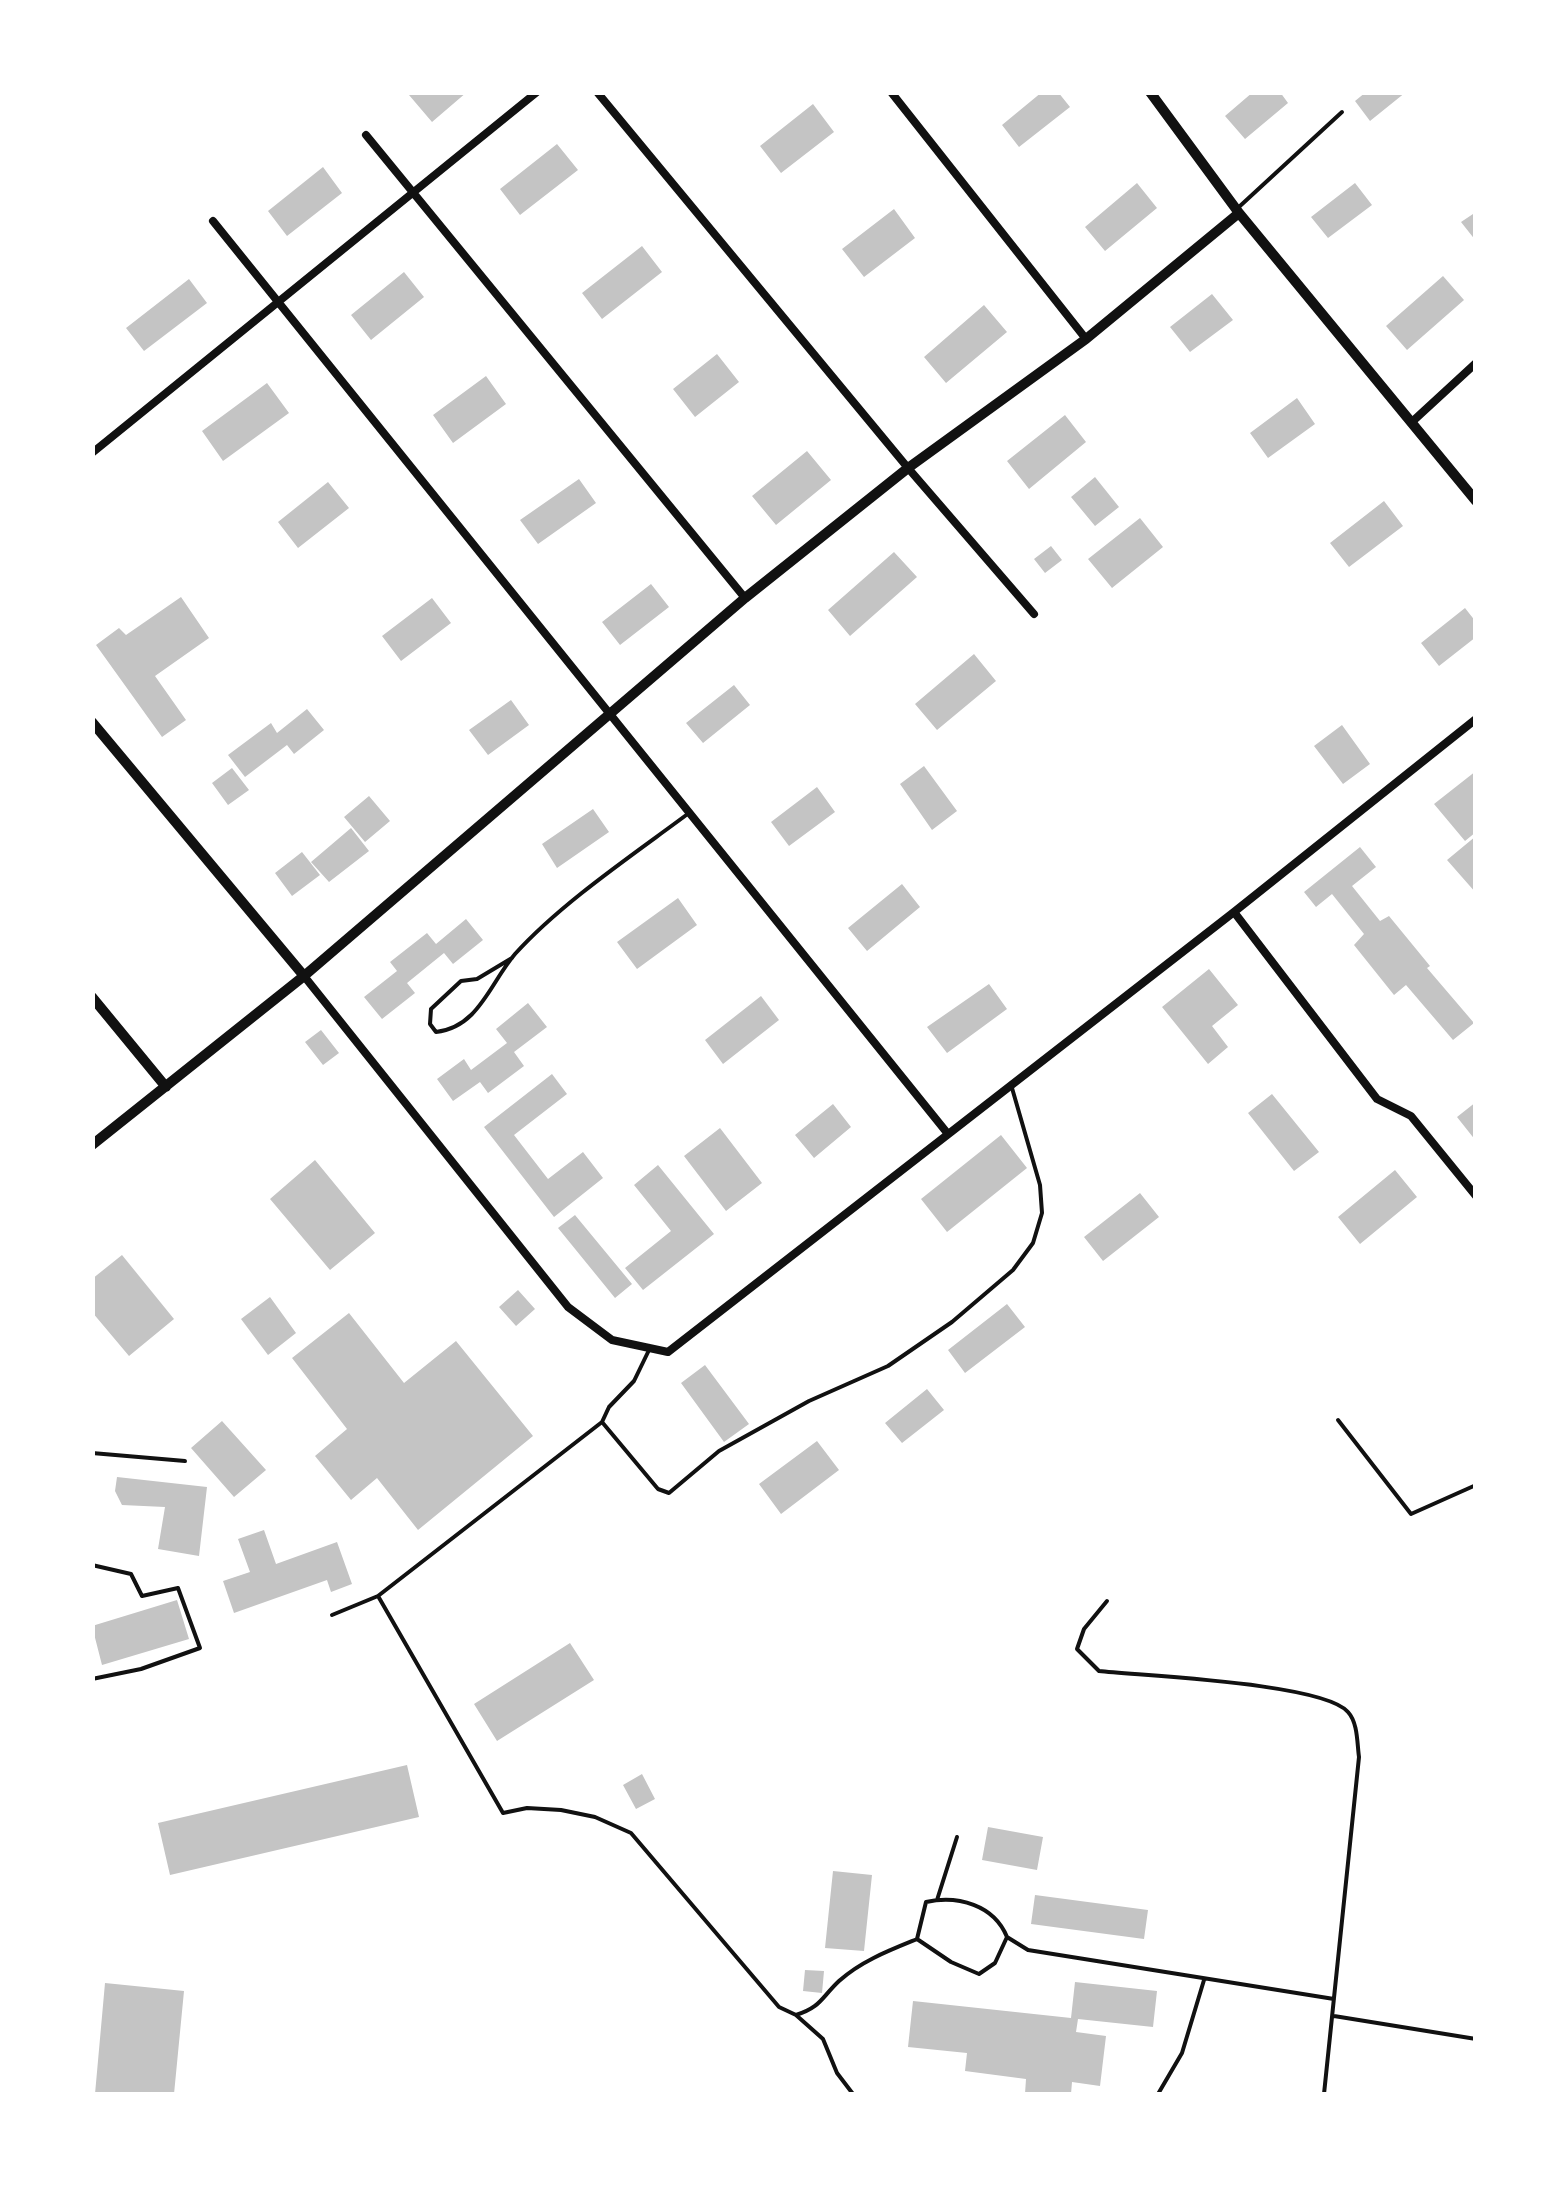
<!DOCTYPE html>
<style>
body{margin:0}
#map{position:relative;width:1568px;height:2187px;overflow:hidden;background:#fff;font-family:Barlow,sans-serif}
canvas{display:block}
.frame{position:absolute;inset:0;border:95px solid #fff;pointer-events:none}
</style>
<div id="map">
<canvas width="1568" height="2187"></canvas>
<div class="frame"></div>
</div>
<script>
const ctx = document.querySelector('canvas').getContext('2d');
ctx.lineJoin = 'round';
function paint(path, color) {
  ctx.fillStyle = color;
  ctx.fill(path, 'evenodd');
}
function stroke(path, color, width, dash) {
  ctx.strokeStyle = color;
  ctx.lineWidth = width;
  ctx.lineCap = dash ? 'butt' : 'round';
  ctx.setLineDash(dash || []);
  ctx.stroke(path);
}
paint(new Path2D(`
 M 412,92 L 467,92 L 432,122 L 409,95 Z
 M 1042,92 L 1058,92 L 1070,107 L 1019,147 L 1002,125 Z
 M 1253,92 L 1280,92 L 1288,103 L 1245,139 L 1225,116 Z
 M 1366,92 L 1406,92 L 1370,121 L 1355,101 Z
 M 813,104 L 834,132 L 781,173 L 760,146 Z
 M 557,144 L 578,170 L 520,215 L 500,189 Z
 M 323,167 L 342,193 L 287,236 L 268,211 Z
 M 1137,183 L 1157,208 L 1105,251 L 1085,227 Z
 M 1355,183 L 1372,205 L 1328,238 L 1311,217 Z
 M 894,209 L 915,238 L 864,277 L 842,249 Z
 M 1476,212 L 1476,241 L 1461,222 Z
 M 642,246 L 662,272 L 602,319 L 582,293 Z
 M 404,272 L 424,297 L 371,340 L 351,315 Z
 M 1443,276 L 1464,300 L 1407,350 L 1386,326 Z
 M 189,279 L 207,303 L 144,351 L 126,328 Z
 M 1212,294 L 1233,320 L 1190,352 L 1170,327 Z
 M 984,305 L 1007,332 L 946,383 L 924,357 Z
 M 717,354 L 739,382 L 695,417 L 673,389 Z
 M 486,376 L 506,404 L 453,443 L 433,415 Z
 M 267,383 L 289,413 L 223,461 L 202,431 Z
 M 1297,398 L 1315,424 L 1268,458 L 1250,433 Z
 M 1065,415 L 1086,442 L 1029,489 L 1007,461 Z
 M 807,451 L 831,480 L 776,525 L 752,496 Z
 M 1095,477 L 1119,507 L 1095,526 L 1071,497 Z
 M 579,479 L 596,503 L 538,544 L 520,520 Z
 M 328,482 L 349,508 L 298,548 L 278,522 Z
 M 1384,501 L 1403,526 L 1349,567 L 1330,543 Z
 M 1140,518 L 1163,547 L 1112,588 L 1088,559 Z
 M 1051,546 L 1062,560 L 1045,573 L 1034,559 Z
 M 894,552 L 917,577 L 850,636 L 828,610 Z
 M 651,584 L 669,607 L 620,645 L 602,622 Z
 M 181,597 L 209,638 L 155,676 L 186,720 L 162,737 L 96,645 L 119,628 L 126,635 Z
 M 432,598 L 451,623 L 401,661 L 382,636 Z
 M 1465,608 L 1476,622 L 1476,637 L 1439,666 L 1421,643 Z
 M 974,654 L 996,681 L 937,730 L 915,704 Z
 M 734,685 L 750,705 L 703,743 L 686,723 Z
 M 511,700 L 529,725 L 488,755 L 469,730 Z
 M 307,709 L 324,730 L 294,754 L 287,745 L 245,777 L 228,755 L 271,723 L 277,733 Z
 M 1342,725 L 1370,764 L 1343,784 L 1314,746 Z
 M 924,766 L 957,811 L 932,830 L 900,784 Z
 M 232,768 L 249,790 L 228,805 L 212,783 Z
 M 1476,771 L 1476,832 L 1465,841 L 1434,804 Z
 M 817,787 L 835,812 L 789,846 L 771,822 Z
 M 369,796 L 390,821 L 365,842 L 344,817 Z
 M 593,809 L 609,832 L 557,868 L 542,844 Z
 M 351,828 L 369,851 L 329,882 L 311,862 Z
 M 1476,836 L 1476,893 L 1447,860 Z
 M 1360,847 L 1376,867 L 1352,886 L 1380,921 L 1389,916 L 1430,966 L 1427,968 L 1474,1023 L 1453,1040 L 1406,985 L 1394,995 L 1354,945 L 1364,934 L 1332,894 L 1316,907 L 1304,892 Z
 M 302,852 L 320,875 L 292,896 L 275,873 Z
 M 902,884 L 920,907 L 867,951 L 848,928 Z
 M 678,898 L 697,925 L 637,969 L 617,942 Z
 M 466,919 L 483,940 L 453,964 L 444,953 L 407,983 L 415,993 L 382,1019 L 364,997 L 397,971 L 390,962 L 427,933 L 436,944 Z
 M 1209,969 L 1238,1005 L 1212,1026 L 1228,1047 L 1208,1064 L 1162,1007 Z
 M 989,984 L 1007,1009 L 947,1053 L 927,1027 Z
 M 761,996 L 779,1020 L 723,1064 L 705,1040 Z
 M 528,1003 L 547,1027 L 514,1052 L 524,1066 L 488,1093 L 480,1082 L 453,1101 L 437,1079 L 464,1059 L 471,1070 L 507,1043 L 496,1029 Z
 M 321,1030 L 339,1053 L 323,1065 L 305,1042 Z
 M 552,1074 L 567,1094 L 514,1135 L 548,1179 L 583,1152 L 603,1178 L 554,1217 L 484,1127 Z
 M 1272,1094 L 1319,1152 L 1294,1171 L 1248,1113 Z
 M 1476,1102 L 1476,1141 L 1457,1117 Z
 M 833,1104 L 851,1127 L 814,1158 L 795,1135 Z
 M 720,1128 L 762,1183 L 726,1211 L 684,1156 Z
 M 1001,1135 L 1027,1168 L 947,1232 L 921,1199 Z
 M 315,1160 L 375,1233 L 330,1270 L 270,1199 Z
 M 658,1165 L 714,1234 L 643,1290 L 625,1268 L 671,1231 L 634,1185 Z
 M 1395,1170 L 1417,1197 L 1360,1244 L 1338,1217 Z
 M 1140,1193 L 1159,1217 L 1103,1261 L 1084,1237 Z
 M 575,1215 L 632,1284 L 615,1298 L 558,1228 Z
 M 122,1255 L 174,1319 L 129,1356 L 92,1312 L 92,1279 Z
 M 518,1290 L 535,1309 L 516,1326 L 499,1307 Z
 M 270,1297 L 296,1333 L 268,1355 L 241,1319 Z
 M 1007,1304 L 1025,1327 L 965,1373 L 948,1350 Z
 M 349,1313 L 404,1383 L 456,1341 L 533,1436 L 418,1530 L 377,1478 L 351,1500 L 315,1456 L 347,1429 L 292,1358 Z
 M 705,1365 L 749,1424 L 724,1442 L 681,1383 Z
 M 927,1389 L 944,1410 L 902,1443 L 885,1423 Z
 M 222,1421 L 266,1470 L 234,1497 L 191,1448 Z
 M 817,1441 L 839,1470 L 781,1514 L 759,1484 Z
 M 117,1477 L 207,1487 L 199,1556 L 158,1549 L 165,1507 L 122,1505 L 115,1491 Z
 M 264,1530 L 276,1564 L 337,1542 L 352,1584 L 331,1592 L 327,1580 L 234,1613 L 223,1581 L 250,1572 L 238,1539 Z
 M 177,1600 L 189,1639 L 102,1665 L 92,1626 Z
 M 570,1643 L 594,1680 L 497,1741 L 474,1704 Z
 M 407,1765 L 419,1817 L 170,1875 L 158,1823 Z
 M 642,1774 L 655,1799 L 636,1809 L 623,1785 Z
 M 988,1827 L 1043,1837 L 1037,1870 L 982,1860 Z
 M 833,1871 L 872,1875 L 864,1951 L 825,1948 Z
 M 1035,1895 L 1148,1910 L 1144,1939 L 1031,1924 Z
 M 805,1970 L 824,1971 L 822,1993 L 803,1991 Z
 M 1075,1982 L 1157,1991 L 1153,2027 L 1078,2019 L 1076,2032 L 1106,2036 L 1100,2086 L 1072,2082 L 1071,2094 L 1025,2094 L 1026,2079 L 965,2071 L 967,2053 L 908,2047 L 913,2001 L 1071,2018 Z
 M 105,1983 L 184,1991 L 174,2094 L 95,2094 Z`), '#c4c4c4');
stroke(new Path2D(`
 M 1240,206 L 1342,112
 M 512,958 L 477,979 L 461,981 L 431,1009 L 430,1024 L 436,1032 C 479,1027 490,983 515,954 C 561,903 634,854 689,813
 M 650,1348 L 634,1381 L 609,1407 L 602,1422 L 658,1489 L 669,1493 L 719,1451 L 809,1401 L 888,1366 L 952,1322 L 1013,1270 L 1033,1243 L 1042,1213 L 1040,1185 L 1012,1088
 M 1338,1420 L 1411,1514 L 1476,1485
 M 92,1453 L 185,1461
 M 92,1565 L 131,1574 L 142,1596 L 178,1588 L 200,1648 L 141,1669 L 92,1679
 M 378,1596 L 503,1813 L 527,1808 L 561,1810 L 595,1817 L 631,1833 L 779,2007 L 796,2015 C 821,2007 821,1998 839,1981 C 861,1961 890,1950 917,1939 L 951,1962 L 979,1974 L 995,1963 L 1007,1937 C 994,1905 958,1895 926,1902 L 917,1939
 M 1107,1601 L 1084,1629 L 1077,1649 L 1099,1671 C 1144,1676 1323,1683 1348,1712 C 1358,1723 1357,1743 1359,1757 L 1324,2094
 M 332,1615 L 378,1596 L 602,1422
 M 937,1900 L 957,1837
 M 1007,1937 L 1028,1950 L 1334,1999
 M 796,2015 L 823,2039 L 837,2073 L 853,2094
 M 1334,2016 L 1476,2039
 M 1158,2094 L 1182,2053 L 1204,1980`), '#111', 4);
stroke(new Path2D(`
 M 597,92 L 908,468 L 1034,614
 M 891,92 L 1086,339
 M 366,135 L 745,598
 M 213,221 L 948,1134
 M 1413,421 L 1476,363
 M 92,453 L 537,92
 M 1234,912 L 1377,1099 L 1411,1116 L 1476,1196
 M 304,976 L 568,1307 L 612,1340 L 668,1352 L 1234,912 L 1476,719`), '#111', 8);
stroke(new Path2D(`
 M 1150,92 L 1239,213 L 1476,501
 M 92,722 L 304,976
 M 92,997 L 166,1087
 M 92,1145 L 304,976 L 745,598 L 908,468 L 1086,339 L 1239,213`), '#111', 10);
</script>
